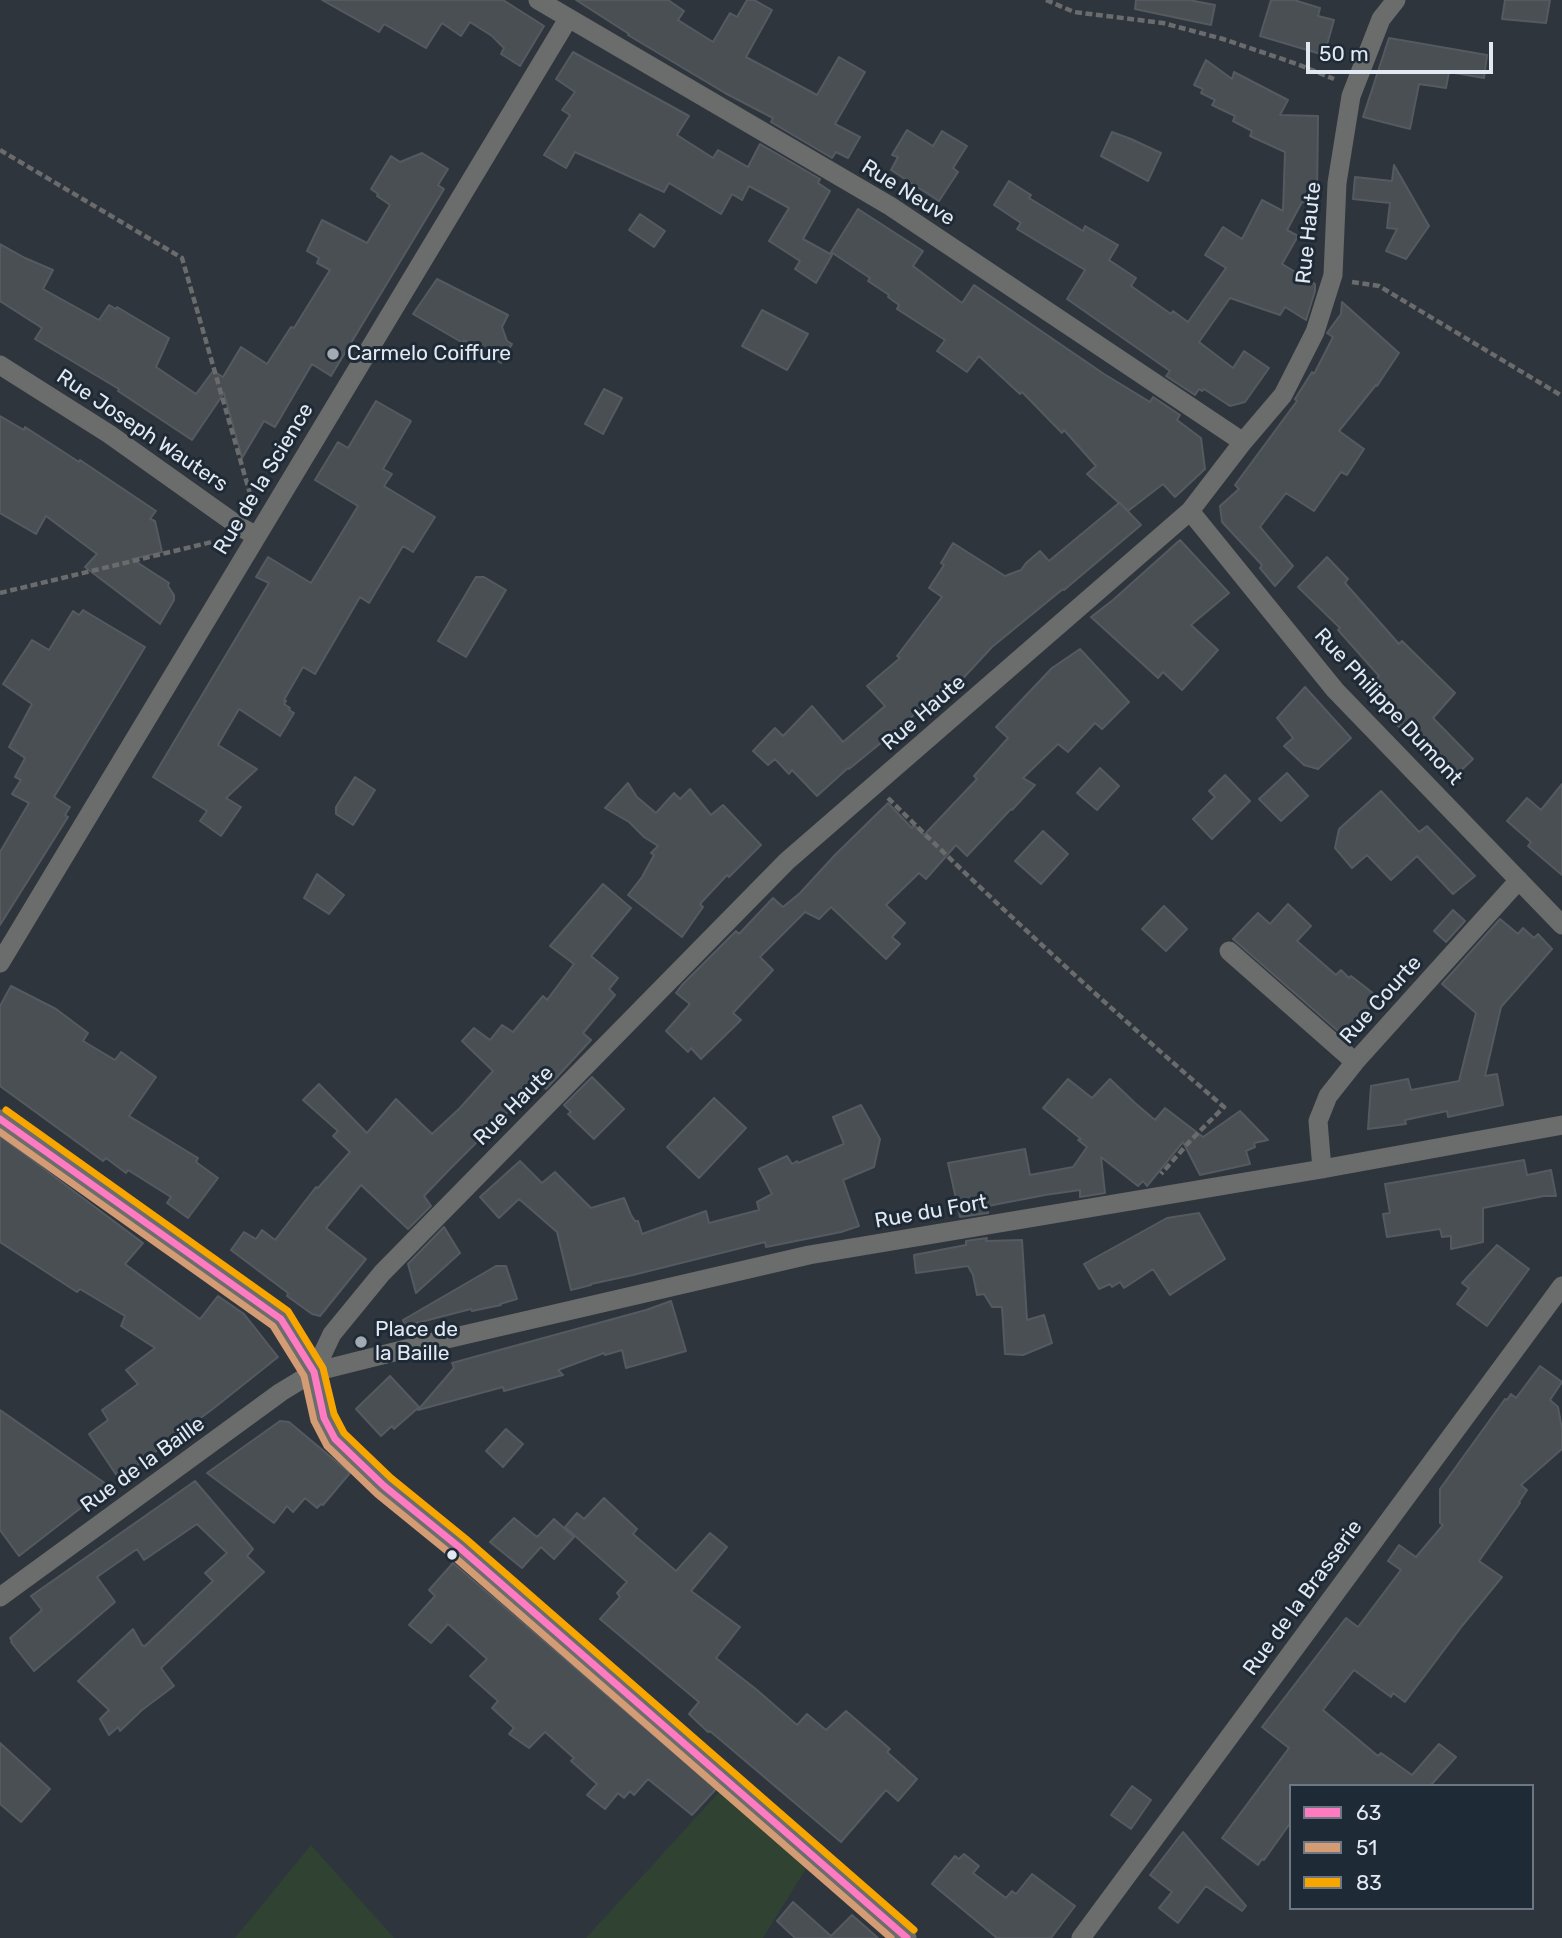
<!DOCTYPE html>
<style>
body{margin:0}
#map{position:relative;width:1562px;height:1938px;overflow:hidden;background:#2f353c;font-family:Rubik,sans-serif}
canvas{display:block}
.legend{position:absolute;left:1289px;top:1784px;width:245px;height:126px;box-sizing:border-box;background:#1f2a37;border:2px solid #6d7682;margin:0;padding:9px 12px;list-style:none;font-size:21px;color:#e2e9f2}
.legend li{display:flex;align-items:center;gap:14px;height:35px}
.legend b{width:35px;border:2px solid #6d7682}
.scale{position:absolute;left:1306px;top:42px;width:187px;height:32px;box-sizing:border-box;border:4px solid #e2e9f2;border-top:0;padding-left:9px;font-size:21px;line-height:24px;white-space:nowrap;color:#e2e9f2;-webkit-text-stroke:5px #1f2a37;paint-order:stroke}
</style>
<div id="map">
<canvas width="1562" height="1938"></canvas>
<ul class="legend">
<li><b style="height:9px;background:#fe7ac1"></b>63</li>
<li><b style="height:9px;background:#d39c74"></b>51</li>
<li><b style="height:9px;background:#f7a600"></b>83</li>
</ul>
<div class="scale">50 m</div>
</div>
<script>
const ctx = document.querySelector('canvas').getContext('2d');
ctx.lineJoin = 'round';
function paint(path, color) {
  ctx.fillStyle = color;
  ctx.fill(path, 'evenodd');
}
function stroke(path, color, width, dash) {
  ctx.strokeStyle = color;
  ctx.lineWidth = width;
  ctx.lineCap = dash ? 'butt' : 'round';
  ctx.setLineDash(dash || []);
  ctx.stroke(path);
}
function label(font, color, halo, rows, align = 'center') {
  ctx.font = font + ' Rubik,sans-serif';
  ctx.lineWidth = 6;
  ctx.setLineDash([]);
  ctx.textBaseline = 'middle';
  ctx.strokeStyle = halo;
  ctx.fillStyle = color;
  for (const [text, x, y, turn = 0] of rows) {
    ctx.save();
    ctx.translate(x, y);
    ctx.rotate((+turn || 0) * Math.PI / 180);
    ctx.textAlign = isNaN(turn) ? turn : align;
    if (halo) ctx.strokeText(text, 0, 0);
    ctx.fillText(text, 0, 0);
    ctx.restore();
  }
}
paint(new Path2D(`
 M 721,1790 L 807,1867 L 763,1938 L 586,1938 Z
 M 311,1845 L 394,1938 L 235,1938 Z`), '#304231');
const building = new Path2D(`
 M 322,0 L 503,0 L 544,26 L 520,66 L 501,54 L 504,48 L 492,36 L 470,22 L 461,36 L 442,23 L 426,48 L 384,24 L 379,32 Z
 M 576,0 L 668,0 L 684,11 L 678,20 L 713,42 L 730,13 L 737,17 L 747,0 L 754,0 L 772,10 L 746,57 L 817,95 L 839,57 L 865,72 L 835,124 L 860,137 L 848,158 L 836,152 L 832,158 L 771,122 L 773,118 L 725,93 L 628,35 L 629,34 Z
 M 1136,0 L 1189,0 L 1215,5 L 1211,25 L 1135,9 Z
 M 1271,0 L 1294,0 L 1320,8 L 1318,16 L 1334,20 L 1324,55 L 1260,36 Z
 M 1505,0 L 1550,0 L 1546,23 L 1502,19 Z
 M 1389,38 L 1487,55 L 1484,78 L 1449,72 L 1446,88 L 1419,84 L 1410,129 L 1363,117 Z
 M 573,52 L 689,116 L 677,135 L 713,158 L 718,150 L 748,167 L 760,144 L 820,179 L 818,183 L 830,191 L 803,239 L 832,255 L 816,283 L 795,269 L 800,261 L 769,241 L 789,208 L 749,186 L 742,200 L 732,194 L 721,214 L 669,183 L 664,192 L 575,152 L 566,168 L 544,155 L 570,115 L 562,110 L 575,92 L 556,79 Z
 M 1206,60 L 1232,79 L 1234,72 L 1288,100 L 1280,115 L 1318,116 L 1317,203 L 1302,202 L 1287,230 L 1298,236 L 1282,264 L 1315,284 L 1315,291 L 1306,320 L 1285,307 L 1280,315 L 1230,298 L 1199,342 L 1233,368 L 1244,351 L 1269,368 L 1245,402 L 1230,406 L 1204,389 L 1202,391 L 1199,389 L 1195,395 L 1166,376 L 1170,371 L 1067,299 L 1085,270 L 1017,229 L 1021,223 L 994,205 L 1009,181 L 1031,195 L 1029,198 L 1083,231 L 1085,226 L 1118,245 L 1109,260 L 1136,278 L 1131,286 L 1171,314 L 1173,311 L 1188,322 L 1226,268 L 1205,255 L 1223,227 L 1242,239 L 1262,200 L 1283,211 L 1285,152 L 1250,136 L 1252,131 L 1233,121 L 1235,116 L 1212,105 L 1215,100 L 1201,93 L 1203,89 L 1194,85 Z
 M 907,130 L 933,146 L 942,131 L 967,146 L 953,168 L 958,172 L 939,201 L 891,170 L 898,157 L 892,155 Z
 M 1112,132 L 1131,139 L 1161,153 L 1148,181 L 1101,156 Z
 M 422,153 L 448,169 L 438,185 L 444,189 L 331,376 L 312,364 L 275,427 L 264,421 L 242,458 L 224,393 L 192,440 L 118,391 L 119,389 L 35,339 L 42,328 L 0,301 L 0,244 L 25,258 L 53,270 L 43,289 L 99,320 L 109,305 L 116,309 L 117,307 L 169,338 L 156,367 L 196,394 L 213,371 L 223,377 L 241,347 L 267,364 L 291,327 L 294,328 L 330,270 L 317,263 L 319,258 L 307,251 L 322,220 L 367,243 L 390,205 L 377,196 L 378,194 L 371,189 L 391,156 L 400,162 Z
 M 1394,165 L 1429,226 L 1406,259 L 1386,251 L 1397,229 L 1387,228 L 1390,203 L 1353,199 L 1355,177 L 1392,181 Z
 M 858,209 L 923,251 L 913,266 L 962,303 L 974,285 L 1104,374 L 1150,402 L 1153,397 L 1180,415 L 1177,420 L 1201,438 L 1205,469 L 1175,497 L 1163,484 L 1128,511 L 1120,503 L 1141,525 L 1064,590 L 1063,589 L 992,647 L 955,687 L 950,681 L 904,724 L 849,769 L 848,768 L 817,796 L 792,770 L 789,774 L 775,759 L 768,765 L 753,751 L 775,728 L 783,736 L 812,706 L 843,742 L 885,706 L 867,686 L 900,658 L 897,656 L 942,597 L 929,588 L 944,565 L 941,563 L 953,543 L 1005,576 L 1021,570 L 1026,563 L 1040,551 L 1049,561 L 1119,503 L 1087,474 L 1096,466 L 1064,430 L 1062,433 L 1022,392 L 1020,394 L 979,356 L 967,372 L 937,351 L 945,340 L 897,309 L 899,305 L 888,297 L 889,295 L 868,281 L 870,278 L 831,252 Z
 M 640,214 L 665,231 L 654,247 L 629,230 Z
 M 437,279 L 508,315 L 502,327 L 507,341 L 512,344 L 501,363 L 464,340 L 463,343 L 413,314 Z
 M 1342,302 L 1399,353 L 1377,386 L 1376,385 L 1339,431 L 1364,449 L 1347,475 L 1341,472 L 1314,511 L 1286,493 L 1260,527 L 1293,566 L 1275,586 L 1260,568 L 1262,565 L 1222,522 L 1220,506 L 1239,489 L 1235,485 L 1297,401 L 1295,399 L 1312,372 L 1314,374 L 1333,337 L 1327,333 L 1341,314 Z
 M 762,310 L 808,334 L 787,370 L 742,346 Z
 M 604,389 L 622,398 L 603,434 L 585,424 Z
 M 376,401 L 411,421 L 383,469 L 392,474 L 384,486 L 435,517 L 413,552 L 403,546 L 369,603 L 360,597 L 315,674 L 303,667 L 284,700 L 286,701 L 284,704 L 290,708 L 289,710 L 294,713 L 280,736 L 239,709 L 218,745 L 257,769 L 226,798 L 241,807 L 221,836 L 200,821 L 207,811 L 153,777 L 269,583 L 256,577 L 268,557 L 311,583 L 358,506 L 315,480 L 338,442 L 348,448 Z
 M 0,416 L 24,430 L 25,427 L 79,462 L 80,460 L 156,511 L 150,519 L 155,521 L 162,552 L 132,559 L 169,583 L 168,586 L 174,595 L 174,600 L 160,624 L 85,567 L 97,554 L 46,516 L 36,534 L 0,513 Z
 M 1180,540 L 1229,593 L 1191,625 L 1218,650 L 1182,690 L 1163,672 L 1158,678 L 1091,617 L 1113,600 Z
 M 1327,557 L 1348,579 L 1345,583 L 1399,644 L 1402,641 L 1455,693 L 1433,718 L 1473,759 L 1451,780 L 1364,691 L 1379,676 L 1338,630 L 1340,628 L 1298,587 Z
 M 476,577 L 484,577 L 506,590 L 466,657 L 438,641 Z
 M 83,610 L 145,647 L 54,797 L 70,807 L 65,815 L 68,817 L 0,925 L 0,852 L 29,803 L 12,794 L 21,780 L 15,777 L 25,758 L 9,747 L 32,704 L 3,684 L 32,640 L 49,650 L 73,611 L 79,615 Z
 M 1080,649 L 1129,702 L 1102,729 L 1095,723 L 1068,752 L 1058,744 L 1023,778 L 1035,785 L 1012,810 L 1011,809 L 967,856 L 956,845 L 926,879 L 919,873 L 886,905 L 905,923 L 892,937 L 900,944 L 886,959 L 831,907 L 819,919 L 805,912 L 760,957 L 773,970 L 733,1013 L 741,1020 L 701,1059 L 691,1048 L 688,1052 L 666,1031 L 690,1004 L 676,993 L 682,985 L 736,931 L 739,934 L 773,898 L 783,907 L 800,893 L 835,855 L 888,803 L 912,828 L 914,825 L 924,835 L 977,779 L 974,776 L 1008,738 L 996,727 L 1052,668 Z
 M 1305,687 L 1351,738 L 1318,769 L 1304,765 L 1284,746 L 1293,738 L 1277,718 Z
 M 1100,768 L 1119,786 L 1097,810 L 1077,793 Z
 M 1287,773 L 1308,796 L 1281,821 L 1259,799 Z
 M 1225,775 L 1250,801 L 1212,839 L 1193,819 L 1215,797 L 1209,791 Z
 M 355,777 L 375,790 L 353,825 L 336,814 L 336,807 Z
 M 628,783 L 637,797 L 656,813 L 674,793 L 680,799 L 690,789 L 711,815 L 723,805 L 761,845 L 729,877 L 727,875 L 700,904 L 703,907 L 682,937 L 628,895 L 642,877 L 654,855 L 651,853 L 658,846 L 644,837 L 629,822 L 605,808 Z
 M 1562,784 L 1562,875 L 1528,846 L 1531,842 L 1507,821 L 1527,798 L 1541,810 Z
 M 1381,791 L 1419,832 L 1427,826 L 1475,876 L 1453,894 L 1417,856 L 1391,880 L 1367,855 L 1352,868 L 1335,848 L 1339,829 Z
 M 1043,831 L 1068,854 L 1041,884 L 1015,861 Z
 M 317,874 L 344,895 L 329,914 L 304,898 Z
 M 603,884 L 631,908 L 591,956 L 618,978 L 609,989 L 615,995 L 583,1033 L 591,1040 L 546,1089 L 540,1083 L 503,1116 L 449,1170 L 424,1196 L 431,1206 L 408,1229 L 361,1185 L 326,1228 L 366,1259 L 320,1316 L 312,1314 L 287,1296 L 288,1293 L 231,1250 L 244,1232 L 256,1239 L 262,1230 L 275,1240 L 316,1187 L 318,1188 L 350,1152 L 333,1136 L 338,1131 L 303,1100 L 319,1084 L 367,1133 L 396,1099 L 432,1134 L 460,1108 L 493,1071 L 462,1041 L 474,1028 L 490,1040 L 502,1025 L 513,1032 L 543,996 L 547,1000 L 574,964 L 550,946 Z
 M 1288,904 L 1311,926 L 1297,941 L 1336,975 L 1341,970 L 1349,978 L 1351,976 L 1378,997 L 1346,1038 L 1233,939 L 1258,913 L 1270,924 Z
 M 1164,906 L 1187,929 L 1166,951 L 1142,929 Z
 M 1453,910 L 1465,921 L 1446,942 L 1434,931 Z
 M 1500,919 L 1518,934 L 1523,928 L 1534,938 L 1538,934 L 1552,949 L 1501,1007 L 1485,1076 L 1497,1074 L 1503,1105 L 1448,1117 L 1447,1111 L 1405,1120 L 1406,1124 L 1368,1129 L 1371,1086 L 1408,1079 L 1411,1090 L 1459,1081 L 1476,1013 L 1442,984 Z
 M 11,986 L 56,1009 L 88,1033 L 83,1041 L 115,1060 L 121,1052 L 156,1077 L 129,1116 L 198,1158 L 196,1162 L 218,1178 L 188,1218 L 167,1203 L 171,1197 L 128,1170 L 126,1173 L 106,1158 L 103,1161 L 0,1086 L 0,1006 Z
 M 592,1077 L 624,1109 L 594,1139 L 568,1114 L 571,1112 L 564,1105 Z
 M 1068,1079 L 1092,1098 L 1110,1079 L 1135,1103 L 1155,1120 L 1165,1108 L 1203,1137 L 1240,1111 L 1268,1140 L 1254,1143 L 1255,1147 L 1246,1151 L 1250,1164 L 1200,1175 L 1183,1142 L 1147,1186 L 1143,1181 L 1138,1186 L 1101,1157 L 1105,1193 L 1080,1197 L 1080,1190 L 1045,1195 L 988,1206 L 988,1213 L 960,1217 L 948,1163 L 1025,1149 L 1030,1175 L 1073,1167 L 1087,1147 L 1078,1140 L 1081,1139 L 1043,1108 Z
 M 714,1098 L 746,1128 L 699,1178 L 667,1147 Z
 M 861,1105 L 880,1139 L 874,1167 L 843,1180 L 859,1226 L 841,1232 L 766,1247 L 765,1242 L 633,1275 L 591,1284 L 591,1285 L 571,1290 L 557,1232 L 519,1199 L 499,1218 L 480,1197 L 520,1161 L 542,1183 L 555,1172 L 591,1208 L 624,1198 L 631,1215 L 635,1221 L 638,1221 L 642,1234 L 706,1211 L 709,1223 L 759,1210 L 757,1202 L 772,1194 L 759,1169 L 787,1156 L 792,1164 L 797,1161 L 798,1163 L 844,1144 L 833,1117 Z
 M 0,1136 L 143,1243 L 125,1264 L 200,1319 L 218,1296 L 244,1314 L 278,1357 L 214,1408 L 119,1479 L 89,1434 L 108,1420 L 102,1410 L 138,1384 L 126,1370 L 155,1348 L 121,1326 L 125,1316 L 80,1289 L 77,1292 L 0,1242 Z
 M 1524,1160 L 1527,1175 L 1551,1170 L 1556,1196 L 1544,1196 L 1483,1208 L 1483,1242 L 1451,1249 L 1451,1236 L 1442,1237 L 1440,1229 L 1387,1237 L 1383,1214 L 1390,1213 L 1385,1184 Z
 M 1199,1213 L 1225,1259 L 1170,1295 L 1153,1269 L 1124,1288 L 1120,1282 L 1112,1287 L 1110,1284 L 1099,1289 L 1084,1264 L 1167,1218 Z
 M 444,1227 L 460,1253 L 416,1293 L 408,1264 Z
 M 987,1238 L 986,1241 L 1022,1240 L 1027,1320 L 1044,1315 L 1052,1343 L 1023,1355 L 1005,1354 L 1002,1307 L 992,1307 L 984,1294 L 977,1295 L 973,1275 L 968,1266 L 916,1273 L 914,1255 L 966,1245 L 966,1241 Z
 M 1497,1245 L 1529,1269 L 1487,1326 L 1457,1304 L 1469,1288 L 1462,1283 Z
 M 496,1266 L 506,1266 L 517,1299 L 500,1304 L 501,1305 L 472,1311 L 471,1309 L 405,1326 L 403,1320 Z
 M 671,1301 L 686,1351 L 626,1368 L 622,1350 L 605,1355 L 604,1353 L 558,1370 L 563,1375 L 504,1391 L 503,1387 L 418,1410 L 454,1368 L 452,1363 L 646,1310 Z
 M 1540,1366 L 1562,1382 L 1550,1400 L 1558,1407 L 1562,1429 L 1562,1449 L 1521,1485 L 1527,1490 L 1519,1502 L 1520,1503 L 1479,1561 L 1502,1577 L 1462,1626 L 1405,1702 L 1393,1693 L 1391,1697 L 1354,1670 L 1323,1710 L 1378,1756 L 1381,1753 L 1412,1775 L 1439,1744 L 1456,1757 L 1430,1786 L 1291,1786 L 1291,1822 L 1264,1860 L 1262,1859 L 1258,1865 L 1222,1838 L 1289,1748 L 1262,1727 L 1346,1618 L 1358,1627 L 1401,1570 L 1388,1561 L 1399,1545 L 1416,1557 L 1443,1525 L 1440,1523 L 1440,1489 L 1505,1399 L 1507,1400 L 1511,1394 L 1516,1398 Z
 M 390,1376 L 419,1407 L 394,1429 L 392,1426 L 381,1436 L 356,1409 Z
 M 0,1410 L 109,1486 L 19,1556 L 0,1530 Z
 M 280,1421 L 289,1422 L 350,1473 L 323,1505 L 321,1504 L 317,1508 L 305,1498 L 293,1512 L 287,1506 L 274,1523 L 207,1473 Z
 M 506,1429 L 523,1444 L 503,1467 L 486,1451 Z
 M 195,1481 L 253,1549 L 247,1556 L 264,1572 L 161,1668 L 174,1686 L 142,1710 L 120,1731 L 118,1727 L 109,1735 L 100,1719 L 109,1710 L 78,1681 L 133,1629 L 142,1645 L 145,1646 L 213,1581 L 205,1573 L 227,1553 L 197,1524 L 144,1560 L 137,1549 L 97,1577 L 115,1602 L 34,1671 L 11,1642 L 12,1641 L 10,1638 L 42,1610 L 31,1596 Z
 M 604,1498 L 637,1529 L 633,1534 L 676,1571 L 710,1533 L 727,1547 L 691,1591 L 740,1627 L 716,1658 L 757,1690 L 797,1725 L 807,1714 L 826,1730 L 846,1711 L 890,1749 L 887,1752 L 917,1779 L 898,1801 L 886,1790 L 841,1842 L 710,1731 L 708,1732 L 689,1714 L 699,1702 L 600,1619 L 620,1597 L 617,1593 L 627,1582 L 565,1527 L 577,1513 L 584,1519 Z
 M 514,1518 L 537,1537 L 554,1519 L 574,1537 L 554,1559 L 541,1547 L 522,1568 L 490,1542 Z
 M 453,1563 L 716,1789 L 692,1815 L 648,1779 L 634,1795 L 630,1791 L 624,1798 L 618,1793 L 605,1809 L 587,1795 L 597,1784 L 571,1761 L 574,1758 L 545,1732 L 529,1748 L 509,1734 L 514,1728 L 492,1708 L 498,1701 L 470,1676 L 487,1659 L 448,1624 L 431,1643 L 409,1625 L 435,1596 L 429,1590 Z
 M 0,1743 L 50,1789 L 21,1822 L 0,1804 Z
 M 1132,1786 L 1151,1800 L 1131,1829 L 1111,1815 Z
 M 1183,1832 L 1246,1906 L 1242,1911 L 1206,1886 L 1178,1923 L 1159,1908 L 1172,1892 L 1150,1875 Z
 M 964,1854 L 979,1866 L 973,1873 L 1006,1898 L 1012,1891 L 1016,1894 L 1032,1874 L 1075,1906 L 1051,1938 L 997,1938 L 932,1884 L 955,1856 L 959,1859 Z
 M 793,1902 L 831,1936 L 852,1915 L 878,1938 L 795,1938 L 777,1921 Z`);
paint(building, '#4a4f54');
stroke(building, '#545a60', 2);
stroke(new Path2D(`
 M 1046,0 L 1074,12 L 1163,23 L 1223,39 L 1297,64 L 1334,79
 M 0,150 L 182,258 L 253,504
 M 1352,282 L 1379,286 L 1562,396
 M 0,593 L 220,540
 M 888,798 C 996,905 1108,1007 1224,1107 L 1191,1140 L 1161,1174`), '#696b6c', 4.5, [7, 3.5]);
stroke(new Path2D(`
 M 538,0 L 890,206 L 1243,442
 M 0,365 L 109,434 L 240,527 L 257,536
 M 1190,511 L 1335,690 L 1562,925
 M 1229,951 L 1355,1062
 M 0,963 L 568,19
 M 0,1119 L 281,1319 L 314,1372 L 324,1418 L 335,1439 L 384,1486 L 459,1547 L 907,1938
 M 1322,1169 L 1318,1121 L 1328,1096 L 1355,1062 L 1519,880
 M 314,1372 L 332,1334 L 382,1273 L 787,861 L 1190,511 L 1243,442 L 1283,395 L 1315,332 L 1333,275 L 1337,183 L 1351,96 L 1381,19 L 1396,0
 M 0,1597 L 281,1392 L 314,1372 L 438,1341 L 809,1255 L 1322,1169 L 1562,1125
 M 1081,1938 L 1562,1286`), '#6b6c6c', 19);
stroke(new Path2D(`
 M 0,1119 L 281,1319 L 314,1372 L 324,1418 L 335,1439 L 384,1486 L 459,1547 L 907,1938`), '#fe7ac1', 7);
stroke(new Path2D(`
 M 0,1132 L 273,1326 L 304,1376 L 314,1421 L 327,1446 L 377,1494 L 452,1555 L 891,1938`), '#d39c74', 7);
stroke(new Path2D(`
 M 6,1110 L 288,1311 L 323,1368 L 334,1414 L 344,1433 L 391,1478 L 466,1539 L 914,1930`), '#f7a600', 7);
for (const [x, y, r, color] of [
 [333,354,7,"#a3aab2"],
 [361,1342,7,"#a3aab2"],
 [452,1555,6,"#e2e9f2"]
]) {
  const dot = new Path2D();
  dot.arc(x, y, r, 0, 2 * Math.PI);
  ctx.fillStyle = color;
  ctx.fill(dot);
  stroke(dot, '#1f2a37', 2.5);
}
label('21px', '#e2e9f2', '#1f2a37', [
 ["Rue Neuve",908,193,32],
 ["Rue Haute",1309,233,-84],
 ["Rue Joseph Wauters",142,431,34],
 ["Rue de la Science",264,479,-59],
 ["Rue Philippe Dumont",1388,707,47],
 ["Rue Haute",924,713,-41],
 ["Rue Courte",1381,1000,-48],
 ["Rue Haute",514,1106,-45],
 ["Rue du Fort",931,1212,-10],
 ["Rue de la Baille",143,1465,-36],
 ["Rue de la Brasserie",1303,1598,-54]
]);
label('21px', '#e2e9f2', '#1f2a37', [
 ["Carmelo Coiffure",347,354],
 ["Place de",375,1330],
 ["la Baille",375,1354]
], 'left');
</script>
